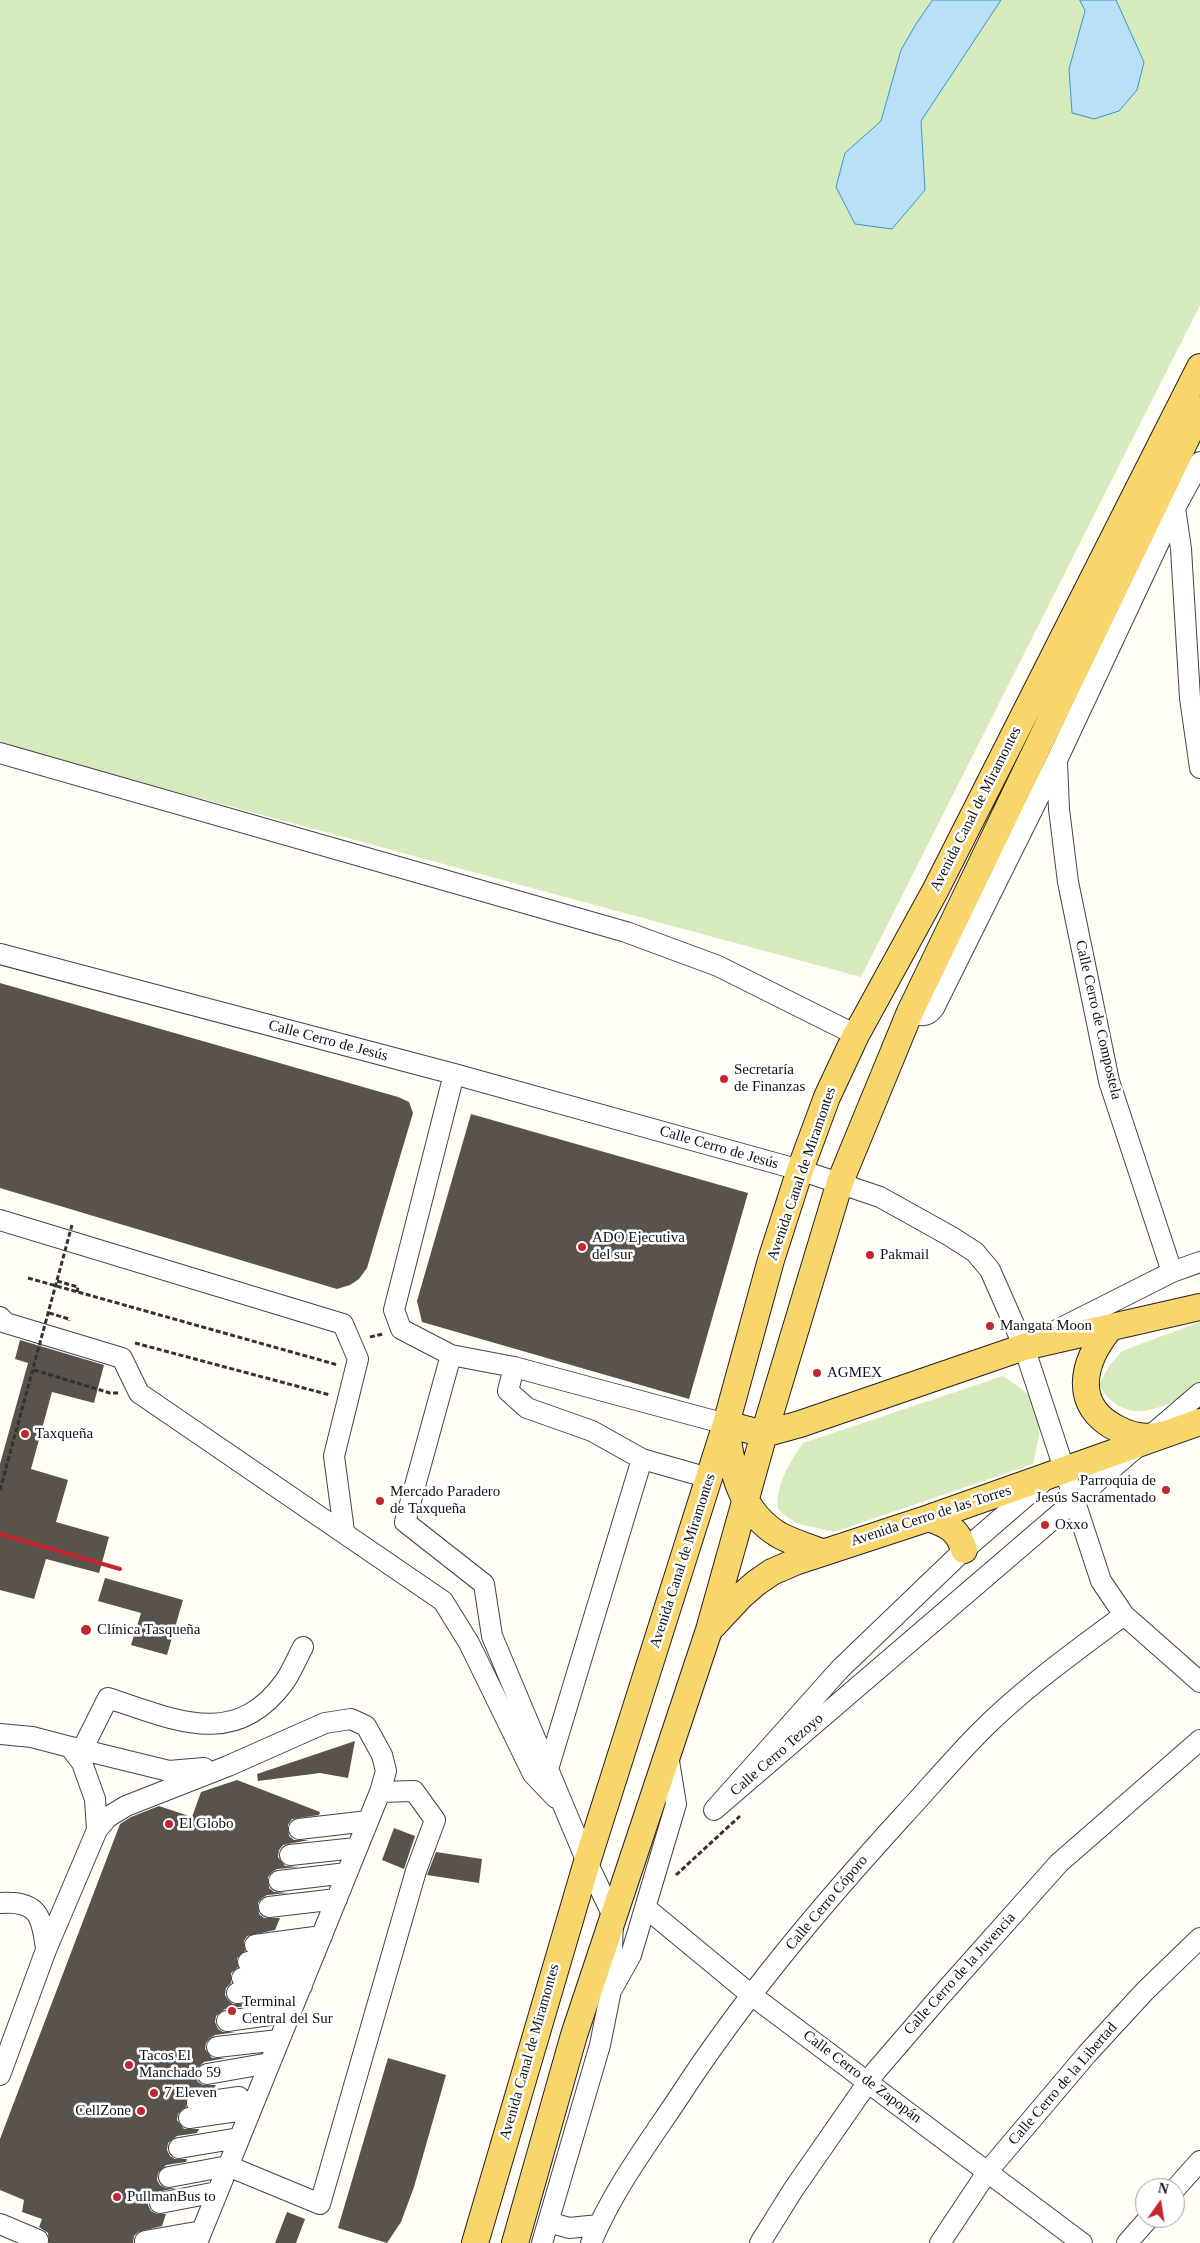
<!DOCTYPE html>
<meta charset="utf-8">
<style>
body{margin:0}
#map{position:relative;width:1200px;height:2243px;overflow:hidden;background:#fffdf5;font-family:"Times New Roman",serif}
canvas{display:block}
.north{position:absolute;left:1135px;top:2178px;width:50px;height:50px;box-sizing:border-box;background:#fff;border:1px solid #a0a0a0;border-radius:50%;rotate:13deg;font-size:14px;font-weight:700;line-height:20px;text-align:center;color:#111}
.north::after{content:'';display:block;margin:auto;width:18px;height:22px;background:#c4262e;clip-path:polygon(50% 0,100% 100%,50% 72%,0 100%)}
</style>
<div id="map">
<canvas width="1200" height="2243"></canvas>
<div class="north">N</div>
</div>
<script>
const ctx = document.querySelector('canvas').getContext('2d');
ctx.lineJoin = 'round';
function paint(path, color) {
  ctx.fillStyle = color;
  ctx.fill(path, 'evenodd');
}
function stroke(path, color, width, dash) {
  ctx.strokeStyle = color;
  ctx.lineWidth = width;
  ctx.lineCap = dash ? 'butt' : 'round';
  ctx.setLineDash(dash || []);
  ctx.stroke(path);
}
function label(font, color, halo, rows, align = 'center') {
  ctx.font = font + ' "Times New Roman",serif';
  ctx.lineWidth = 5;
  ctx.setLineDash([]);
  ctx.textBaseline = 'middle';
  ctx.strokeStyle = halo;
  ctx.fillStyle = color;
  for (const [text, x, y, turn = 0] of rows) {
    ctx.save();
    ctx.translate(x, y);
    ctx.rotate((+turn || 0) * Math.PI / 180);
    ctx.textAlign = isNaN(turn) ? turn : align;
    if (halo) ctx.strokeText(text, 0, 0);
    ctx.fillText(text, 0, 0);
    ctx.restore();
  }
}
paint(new Path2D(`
 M 0,0 L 1200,0 L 1200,305 L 861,977 L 0,744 Z
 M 1200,1322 L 1200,1391 C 1162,1406 1126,1430 1099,1385 L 1109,1366 L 1122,1351 Z
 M 1003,1376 C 1014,1384 1034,1396 1039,1410 C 1043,1422 1036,1452 1033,1464 L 834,1532 L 799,1524 L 788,1518 L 778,1509 C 775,1486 790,1462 803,1443 Z`), '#d5ebbd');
const water = new Path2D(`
 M 933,0 L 1001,0 L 921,121 L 925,190 L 892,229 L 855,224 L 836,187 L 845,153 L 881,121 L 901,50 L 916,24 Z
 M 1080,0 L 1116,0 L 1144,62 L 1137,90 L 1119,111 L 1094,119 L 1072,113 L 1069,69 L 1085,11 Z`);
paint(water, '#b9e0f7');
stroke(water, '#3f96cf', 1);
paint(new Path2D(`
 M 0,983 L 398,1097 L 409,1102 L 413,1113 L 367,1268 L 359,1279 L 350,1285 L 337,1289 L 0,1188 Z
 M 471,1114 L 748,1193 L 689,1399 L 422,1322 L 417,1301 Z
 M 20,1340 L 104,1365 L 94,1403 L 52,1392 L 31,1469 L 68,1480 L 56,1522 L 109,1537 L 103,1559 L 99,1573 L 46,1559 L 34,1599 L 0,1590 L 0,1464 L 28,1363 L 15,1359 Z
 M 105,1578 L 183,1600 L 167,1655 L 131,1645 L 141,1613 L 98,1601 Z
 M 355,1741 L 348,1778 L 320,1773 L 258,1781 L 257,1774 Z
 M 237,1780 L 320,1812 L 319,1815 L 292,1819 L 288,1825 L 289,1836 L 294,1840 L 309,1840 L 283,1845 L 279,1850 L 278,1857 L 285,1866 L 299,1867 L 277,1869 L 272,1872 L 268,1877 L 269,1888 L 274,1892 L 289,1893 L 267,1895 L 262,1898 L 258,1903 L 259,1914 L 264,1918 L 280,1918 L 275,1930 L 247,1936 L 244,1941 L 245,1951 L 237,1958 L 238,1967 L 231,1973 L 231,1983 L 226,1988 L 225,1995 L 228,2000 L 233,2004 L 247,2004 L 246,2006 L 225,2009 L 216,2016 L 215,2022 L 218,2029 L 223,2032 L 236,2032 L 215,2035 L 210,2038 L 206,2043 L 205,2049 L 212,2058 L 226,2058 L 204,2062 L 196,2069 L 195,2077 L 198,2082 L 203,2085 L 216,2085 L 214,2089 L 190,2093 L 186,2099 L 186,2107 L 178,2114 L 177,2120 L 184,2129 L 199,2129 L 197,2133 L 177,2136 L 168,2143 L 167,2150 L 170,2156 L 175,2159 L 187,2159 L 186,2162 L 166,2165 L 158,2173 L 157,2180 L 160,2185 L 166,2188 L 176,2188 L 157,2192 L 149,2199 L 148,2205 L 151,2211 L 157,2214 L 166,2214 L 162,2226 L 138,2232 L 134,2236 L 133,2243 L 49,2243 L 48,2233 L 39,2227 L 42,2219 L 22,2212 L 24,2200 L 0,2190 L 0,2139 L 120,1824 L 131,1817 L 159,1806 L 192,1817 L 201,1792 Z
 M 394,1828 L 415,1836 L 404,1869 L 382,1860 Z
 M 436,1852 L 482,1859 L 479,1883 L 427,1875 Z
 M 388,2058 L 446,2075 L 414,2187 L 401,2222 L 387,2243 L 338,2228 Z
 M 287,2212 L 305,2219 L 296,2243 L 275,2243 Z`), '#5a524d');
const minor = new Path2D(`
 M 1175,508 L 1181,549 L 1190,698 L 1200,768
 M 0,753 L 626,932 L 718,966 L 856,1035
 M 1057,762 L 1059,809 L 1068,882 L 1109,1081 L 1172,1272
 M 0,954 L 454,1074 L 800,1170 L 880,1197 L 950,1236 L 975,1252 L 990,1270 L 1024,1347 L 1101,1581 L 1124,1615 L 1200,1682
 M 910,1012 C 920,1016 927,1018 934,1008 L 1057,760 L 1175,508 L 1200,462
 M 454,1074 L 394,1310 L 401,1329 L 451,1355 L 514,1367 L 726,1424
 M 0,1220 L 343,1324 L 358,1359 L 334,1456 L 344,1531
 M 0,1317 L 6,1323 L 122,1358 L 139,1393 L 443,1601 L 469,1643 L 533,1774 L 556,1798
 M 1049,1334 L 1172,1272 L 1200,1262
 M 451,1355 L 405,1522 L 484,1584 L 492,1636 L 587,1862 L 613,1916 L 611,1990 L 600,2045 L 542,2243
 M 514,1367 L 508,1391 L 527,1408 L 592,1431 L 642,1459 L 709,1478
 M 1045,1480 L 964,1550 L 840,1669 L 714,1810 L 1200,1393
 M 0,1734 L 32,1737 L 70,1747 L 82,1763 L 95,1799 L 97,1830
 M 71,1747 L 169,1771 L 204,1768
 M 82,1750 L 108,1698 C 173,1719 235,1751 285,1681 C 292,1671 297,1658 303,1647
 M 548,1769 L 642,1459
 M 299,1829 L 368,1821
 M 290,1855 L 356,1848
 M 279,1881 L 347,1873
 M 0,1903 C 38,1900 42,1916 46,1949
 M 269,1907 L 337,1899
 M 646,1908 L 750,1994 L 1082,2243
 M 255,1945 L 322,1936
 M 248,1962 L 315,1953
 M 242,1978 L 308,1969
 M 612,1989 L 631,1955 L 676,1804 L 668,1755
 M 237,1993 L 302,1986
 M 227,2021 L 291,2012
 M 217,2047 L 279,2040
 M 207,2074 L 270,2063
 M 0,2075 L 46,1950 L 97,1830 L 108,1817 L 126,1806 L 228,1766 L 325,1723 L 351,1719 L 366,1726 L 382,1755 L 386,1771 L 380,1792 L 197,2243
 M 197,2103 L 239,2097
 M 189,2118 L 251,2109
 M 179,2148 L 239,2138
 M 169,2177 L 228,2166 L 320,2204 L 416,1871 L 435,1820 L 414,1791 L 380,1792
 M 1175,2189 L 1200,2161
 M 160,2203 L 217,2192
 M 549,2222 L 569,2228 L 599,2225
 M 0,2224 L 38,2240
 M 145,2241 L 202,2231
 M 591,2243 C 612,2192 646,2146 677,2100 C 743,1998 821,1906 903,1816 C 929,1788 954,1758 982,1730 C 1025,1687 1076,1651 1124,1615
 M 760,2243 L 793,2190 L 875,2072 L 937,2000 L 1059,1863 L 1200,1740
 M 940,2243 L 988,2171 L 1087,2054 L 1145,1991 L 1200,1938
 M 1127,2243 L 1149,2218`);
const major = new Path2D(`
 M 1110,1328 C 1082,1362 1071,1406 1118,1429 C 1129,1435 1142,1438 1155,1436
 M 726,1424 L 764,1434 L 800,1424 L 1024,1347 L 1200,1307
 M 727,1432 C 732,1472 741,1512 779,1535 C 792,1542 808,1547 822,1552
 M 929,1518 C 948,1525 958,1529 964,1550
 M 713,1626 L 741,1596 L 756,1583 L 772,1572 L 795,1562 L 929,1518 L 1200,1422
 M 475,2243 L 587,1862 L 726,1424 L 771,1260 L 800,1170 L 827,1097 L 856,1035 L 935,891 L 1200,367
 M 515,2243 L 574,2035 L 709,1630 L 764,1434 L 840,1182 L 910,1012 L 1200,410`);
stroke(minor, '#444', 22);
stroke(major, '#222', 28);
stroke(new Path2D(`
 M 28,1278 L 338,1365
 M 57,1281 L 78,1287 L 77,1292
 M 49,1313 L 69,1319 L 69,1321
 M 370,1337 L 383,1334
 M 135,1343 L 330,1395
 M 34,1370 L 110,1393 L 119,1393
 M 676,1875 L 740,1816`), '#333', 3, [5, 2.5]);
stroke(minor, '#fff', 20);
stroke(major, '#f9d66b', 26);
stroke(new Path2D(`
 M 0,1534 L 120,1569`), '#c4262e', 4);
stroke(new Path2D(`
 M 0,1490 L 72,1225`), '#333', 3, [5, 2.5]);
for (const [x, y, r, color] of [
 [724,1079,5,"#c4262e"],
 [582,1247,5,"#c4262e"],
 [870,1255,5,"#c4262e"],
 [990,1326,5,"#c4262e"],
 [817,1373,5,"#c4262e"],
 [25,1434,5,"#c4262e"],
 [1166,1490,5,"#c4262e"],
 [380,1501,5,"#c4262e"],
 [1045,1525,5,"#c4262e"],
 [86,1630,6,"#c4262e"],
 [169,1824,5,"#c4262e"],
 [232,2011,5,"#c4262e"],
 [129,2065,5,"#c4262e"],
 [154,2093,5,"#c4262e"],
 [141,2111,5,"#c4262e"],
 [117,2197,5,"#c4262e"]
]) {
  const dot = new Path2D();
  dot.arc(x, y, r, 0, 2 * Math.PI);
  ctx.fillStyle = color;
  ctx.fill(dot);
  stroke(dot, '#fff', 2);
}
label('15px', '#111', '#fff', [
 ["Avenida Canal de Miramontes",976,809,-63],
 ["Calle Cerro de Compostela",1098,1020,77],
 ["Calle Cerro de Jesús",328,1041,15],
 ["Calle Cerro de Jesús",719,1148,16],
 ["Avenida Canal de Miramontes",802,1174,-71],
 ["Avenida Cerro de las Torres",931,1516,-18],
 ["Avenida Canal de Miramontes",683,1561,-72],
 ["Calle Cerro Tezoyo",777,1755,-41],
 ["Calle Cerro Cóporo",827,1903,-50],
 ["Calle Cerro de la Juvencia",960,1974,-48],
 ["Avenida Canal de Miramontes",530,2052,-74],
 ["Calle Cerro de Zapopán",862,2077,37],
 ["Calle Cerro de la Libertad",1063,2084,-49]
]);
label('15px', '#111', '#fff', [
 ["Secretaría",734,1070],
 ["de Finanzas",734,1087],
 ["ADO Ejecutiva",592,1238],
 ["del sur",592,1255],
 ["Pakmail",880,1255],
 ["Mangata Moon",1000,1326],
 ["AGMEX",827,1373],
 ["Taxqueña",35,1434],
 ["Parroquia de",1156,1481,"right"],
 ["Jesús Sacramentado",1156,1498,"right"],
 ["Mercado Paradero",390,1492],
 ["de Taxqueña",390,1509],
 ["Oxxo",1055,1525],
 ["Clínica Tasqueña",97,1630],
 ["El Globo",179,1824],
 ["Terminal",242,2002],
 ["Central del Sur",242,2019],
 ["Tacos El",139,2056],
 ["Manchado 59",139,2073],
 ["7 Eleven",164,2093],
 ["CellZone",131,2111,"right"],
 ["PullmanBus to",127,2197]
], 'left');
</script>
